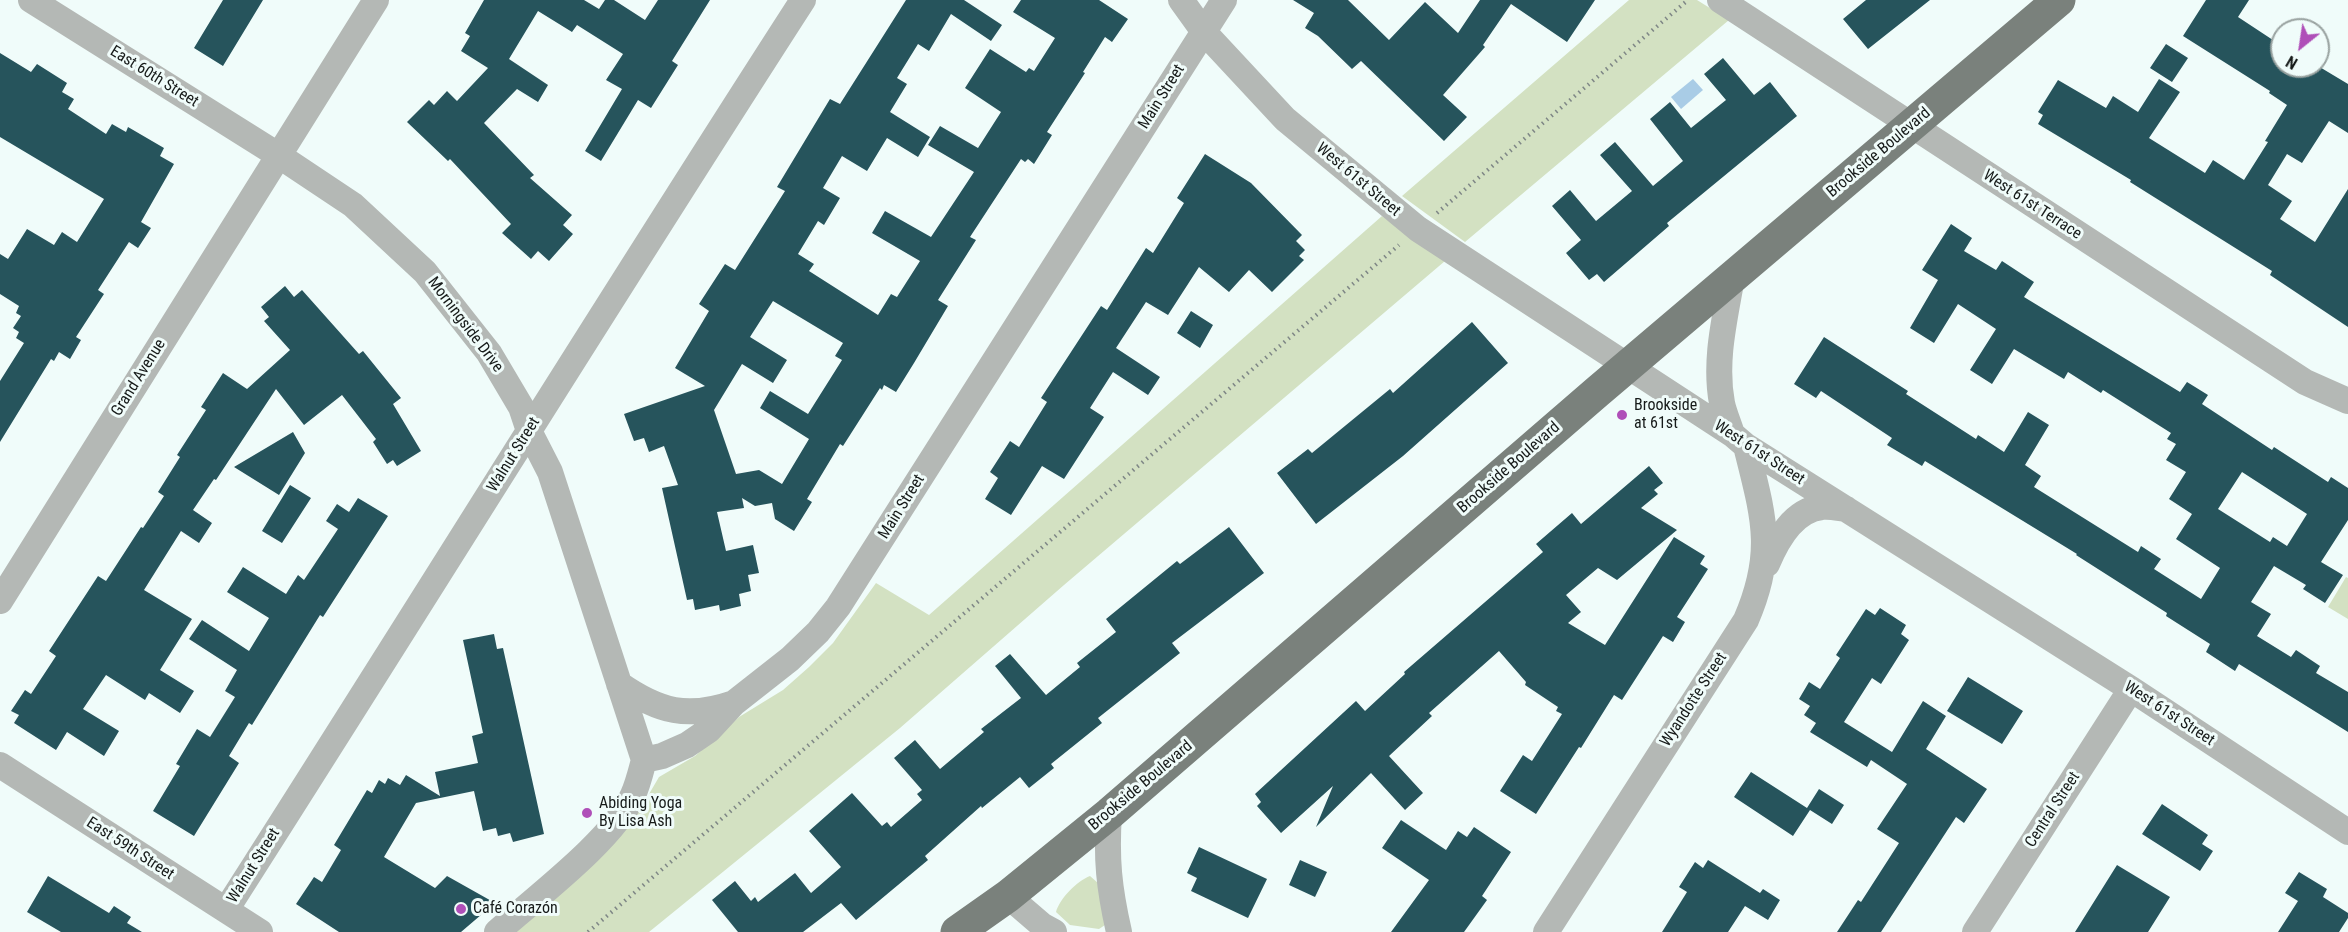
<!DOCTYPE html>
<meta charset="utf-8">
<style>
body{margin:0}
#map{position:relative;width:2348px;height:932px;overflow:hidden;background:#f0fcfa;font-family:"Roboto Condensed",sans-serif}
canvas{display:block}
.north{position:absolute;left:2270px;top:18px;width:60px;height:60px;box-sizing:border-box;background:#f0fcfa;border:2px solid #99a2a0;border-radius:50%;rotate:210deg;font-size:16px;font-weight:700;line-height:24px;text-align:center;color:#161a19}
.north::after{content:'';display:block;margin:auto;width:21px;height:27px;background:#af4fb8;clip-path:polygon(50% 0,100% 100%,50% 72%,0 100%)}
</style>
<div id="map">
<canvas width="2348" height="932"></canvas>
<div class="north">N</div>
</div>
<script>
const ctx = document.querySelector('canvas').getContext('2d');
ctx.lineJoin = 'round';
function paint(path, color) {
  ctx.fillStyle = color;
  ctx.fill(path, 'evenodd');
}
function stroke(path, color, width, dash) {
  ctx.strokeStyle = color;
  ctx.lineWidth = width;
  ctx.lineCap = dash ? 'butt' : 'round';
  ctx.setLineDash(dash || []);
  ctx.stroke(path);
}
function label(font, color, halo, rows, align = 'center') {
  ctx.font = font + ' "Roboto Condensed",sans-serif';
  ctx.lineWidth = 6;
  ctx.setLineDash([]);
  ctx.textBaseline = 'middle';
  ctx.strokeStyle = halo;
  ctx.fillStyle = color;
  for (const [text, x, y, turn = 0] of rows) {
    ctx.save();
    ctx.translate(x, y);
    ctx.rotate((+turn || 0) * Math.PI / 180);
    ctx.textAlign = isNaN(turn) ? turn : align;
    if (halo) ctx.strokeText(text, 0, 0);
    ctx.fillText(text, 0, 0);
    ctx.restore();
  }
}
paint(new Path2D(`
 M 1629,0 L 1697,0 L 1729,20 L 1465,242 L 1402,196 Z
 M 1382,216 L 1445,261 L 1064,585 L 900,728 L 649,932 L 516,932 L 627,826 L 642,806 L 659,777 L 695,756 L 739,717 L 783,690 L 809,667 L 833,643 L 876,583 L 929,615 Z
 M 2346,577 L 2348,578 L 2348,619 L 2328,607 Z
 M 1090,876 L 1098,883 C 1099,898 1105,909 1105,925 L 1099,929 L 1070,925 L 1056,912 C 1060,898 1077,881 1090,876 Z`), '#d3e1c2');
paint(new Path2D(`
 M 1693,79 L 1703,90 L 1681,109 L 1671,97 Z`), '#a9cce6');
paint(new Path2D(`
 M 223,0 L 263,0 L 223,66 L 194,48 Z
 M 484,0 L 584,0 L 599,9 L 605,0 L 614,0 L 645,20 L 658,0 L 710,0 L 672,61 L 678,65 L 651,108 L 638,100 L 601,161 L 585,151 L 622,89 L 606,80 L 623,54 L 577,25 L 572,32 L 538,11 L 509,59 L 548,85 L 538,102 L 517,89 L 484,123 L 534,175 L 530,178 L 572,215 L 563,225 L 573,234 L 549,261 L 538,251 L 531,259 L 502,233 L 511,224 L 450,159 L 448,161 L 407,122 L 429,100 L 434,105 L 447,91 L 457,101 L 488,68 L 461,51 L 470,36 L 465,33 Z
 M 906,0 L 964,0 L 1002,25 L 991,41 L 951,14 L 929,51 L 918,44 L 897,78 L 907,84 L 890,112 L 930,137 L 918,157 L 887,138 L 867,171 L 842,156 L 823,188 L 840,198 L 824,225 L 818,221 L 798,254 L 814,264 L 809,271 L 878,315 L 891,294 L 897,297 L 920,261 L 872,233 L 885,211 L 931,237 L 974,172 L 928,145 L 940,126 L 978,148 L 1001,112 L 965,88 L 990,49 L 1026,72 L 1029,68 L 1034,71 L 1055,38 L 1013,12 L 1021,0 L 1099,0 L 1128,19 L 1112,42 L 1105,37 L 1083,72 L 1085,73 L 1047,132 L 1052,135 L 1034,164 L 1028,159 L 1025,162 L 1021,159 L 970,237 L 976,240 L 938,300 L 948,306 L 914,363 L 896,392 L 884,385 L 882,390 L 880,388 L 843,446 L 840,444 L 807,499 L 812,502 L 794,531 L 775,519 L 772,503 L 755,506 L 742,498 L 744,508 L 717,512 L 726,551 L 753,545 L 759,573 L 748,575 L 751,591 L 739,594 L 741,606 L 720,611 L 719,605 L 695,610 L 693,599 L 687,600 L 662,488 L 678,485 L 664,446 L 649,452 L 644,438 L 634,441 L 624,414 L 705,386 L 675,368 L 709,311 L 699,304 L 725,264 L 735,270 L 785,191 L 777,187 L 830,99 L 840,104 ZM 773,301 L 843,343 L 835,356 L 842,360 L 808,414 L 770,391 L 760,408 L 809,439 L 782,484 L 759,470 L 736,474 L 714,410 L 742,364 L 773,383 L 787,360 L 750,337 Z
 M 1293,0 L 1348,0 L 1389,40 L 1425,2 L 1458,33 L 1480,0 L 1595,0 L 1567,42 L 1511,4 L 1483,45 L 1485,47 L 1443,95 L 1467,117 L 1444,141 L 1361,61 L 1352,69 L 1318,36 L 1305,28 L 1314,13 Z
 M 1866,0 L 1930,0 L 1868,49 L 1843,19 Z
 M 2206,0 L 2249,0 L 2238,17 L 2282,46 L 2282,66 L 2312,66 L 2318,70 L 2318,66 L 2348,84 L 2348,133 L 2329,121 L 2302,163 L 2287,154 L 2268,185 L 2292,201 L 2280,219 L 2315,242 L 2348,189 L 2348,327 L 2270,275 L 2272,271 L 2130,182 L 2131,180 L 2038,124 L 2043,115 L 2038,112 L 2058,80 L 2106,108 L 2113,96 L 2138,112 L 2159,79 L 2180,92 L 2149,138 L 2205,173 L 2213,160 L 2244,180 L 2268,142 L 2265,141 L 2287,105 L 2269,93 L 2270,91 L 2183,36 Z
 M 2166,44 L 2188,58 L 2172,82 L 2150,68 Z
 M 0,53 L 31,72 L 37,64 L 67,83 L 62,92 L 74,99 L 68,109 L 106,134 L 112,124 L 126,132 L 128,127 L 164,148 L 160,156 L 174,164 L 141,222 L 151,228 L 138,248 L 129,242 L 98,290 L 104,294 L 76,337 L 81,340 L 70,359 L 59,352 L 54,361 L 51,359 L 0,442 L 0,381 L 24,343 L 16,338 L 19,332 L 13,328 L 21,316 L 16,313 L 19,306 L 0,294 L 0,254 L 8,259 L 27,229 L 54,245 L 62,232 L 77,242 L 104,199 L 0,137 Z
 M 1723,58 L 1754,95 L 1770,82 L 1797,116 L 1667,223 L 1669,226 L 1604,282 L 1597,274 L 1589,280 L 1566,253 L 1581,240 L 1552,206 L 1570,190 L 1596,221 L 1632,191 L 1600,155 L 1615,142 L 1653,186 L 1683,161 L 1650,119 L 1670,102 L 1691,128 L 1726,100 L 1704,74 Z
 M 1205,154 L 1251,183 L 1302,235 L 1296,241 L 1305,250 L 1299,256 L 1304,260 L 1272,292 L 1249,270 L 1229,292 L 1199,267 L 1168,315 L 1146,302 L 1116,348 L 1160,377 L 1148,395 L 1113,372 L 1090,408 L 1104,417 L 1064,479 L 1042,466 L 1011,515 L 985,499 L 998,478 L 990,472 L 1010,441 L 1019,447 L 1047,402 L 1041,398 L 1101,306 L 1107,310 L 1146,248 L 1153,253 L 1184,203 L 1177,198 Z
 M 1951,224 L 1972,238 L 1964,251 L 1996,270 L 2002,261 L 2034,282 L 2024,297 L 2180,392 L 2187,382 L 2208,395 L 2202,404 L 2272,450 L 2274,447 L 2328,482 L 2331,477 L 2348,488 L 2348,520 L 2321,562 L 2343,575 L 2325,603 L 2303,589 L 2306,585 L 2274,566 L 2251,602 L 2271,614 L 2257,636 L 2291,657 L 2296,650 L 2320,666 L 2316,673 L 2348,692 L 2348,732 L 2239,664 L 2235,671 L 2206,652 L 2210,644 L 2166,616 L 2167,613 L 2076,555 L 2077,554 L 1925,461 L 1922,466 L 1887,445 L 1892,438 L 1821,391 L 1816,398 L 1794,384 L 1824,337 L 1908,391 L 1906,394 L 1976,439 L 1978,435 L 2004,452 L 2028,412 L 2049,425 L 2025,465 L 2041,476 L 2034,487 L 2138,552 L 2141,546 L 2161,559 L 2154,569 L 2201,599 L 2220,568 L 2176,539 L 2192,514 L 2169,499 L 2186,472 L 2166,460 L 2176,444 L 2167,439 L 2171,433 L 2103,390 L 2101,393 L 2068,372 L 2064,379 L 2014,349 L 1992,384 L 1970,370 L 1996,329 L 1958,304 L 1934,343 L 1910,328 L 1938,280 L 1922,270 ZM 2242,472 L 2307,514 L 2287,546 L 2273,537 L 2270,542 L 2218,509 Z
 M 285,286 L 294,297 L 302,290 L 359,354 L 363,351 L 401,398 L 393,404 L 421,451 L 397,466 L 393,460 L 387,464 L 373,442 L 376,439 L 342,395 L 304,425 L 276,389 L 216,480 L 214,479 L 193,510 L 212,523 L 199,543 L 181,531 L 144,590 L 192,619 L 160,670 L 194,691 L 180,713 L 149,693 L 145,700 L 106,675 L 83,709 L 119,731 L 104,756 L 67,732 L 56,750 L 14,723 L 19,715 L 11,711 L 25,690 L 31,694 L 56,656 L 49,651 L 98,576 L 106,581 L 141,527 L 143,528 L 164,496 L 158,492 L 180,457 L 177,455 L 206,410 L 201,407 L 223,373 L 247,389 L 290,350 L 264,321 L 269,317 L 261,307 Z
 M 1191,311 L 1213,325 L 1200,348 L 1177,333 Z
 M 1472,322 L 1508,363 L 1403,456 L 1316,524 L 1277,473 L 1308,449 L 1312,453 L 1390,389 L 1393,393 Z
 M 293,432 L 305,453 L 279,495 L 234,467 Z
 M 1649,466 L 1663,483 L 1654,490 L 1658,494 L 1641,508 L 1677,530 L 1617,580 L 1598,568 L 1566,595 L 1581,612 L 1568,623 L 1605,645 L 1674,537 L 1705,556 L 1700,564 L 1708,569 L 1677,617 L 1685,622 L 1673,642 L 1663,636 L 1622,700 L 1614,695 L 1581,748 L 1579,747 L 1536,814 L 1500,791 L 1523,755 L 1532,761 L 1562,714 L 1556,711 L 1558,707 L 1525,685 L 1526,682 L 1499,651 L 1429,713 L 1432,716 L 1389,756 L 1423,793 L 1405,810 L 1371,773 L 1316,827 L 1333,786 L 1281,833 L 1257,806 L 1261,802 L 1255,794 L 1356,701 L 1365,711 L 1405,674 L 1404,672 L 1543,552 L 1536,544 L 1572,513 L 1581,524 Z
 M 290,485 L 311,498 L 282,543 L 262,531 Z
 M 358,498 L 388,516 L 323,617 L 320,615 L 252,725 L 249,723 L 229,756 L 239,763 L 194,836 L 153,811 L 180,766 L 176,764 L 197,729 L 210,737 L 235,697 L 225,691 L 237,670 L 189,639 L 202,620 L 249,651 L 269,618 L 227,592 L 243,567 L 286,594 L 298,575 L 304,580 L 338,529 L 326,521 L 337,504 L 349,512 Z
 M 1229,527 L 1264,573 L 1172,643 L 1180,653 L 1098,718 L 1102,723 L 1051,764 L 1054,768 L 1029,788 L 1020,777 L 982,808 L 981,806 L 925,856 L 928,860 L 856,920 L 841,903 L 803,932 L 738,932 L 712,900 L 735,881 L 751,901 L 755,897 L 758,902 L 795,873 L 811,893 L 841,867 L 809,831 L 852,793 L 882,826 L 887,822 L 891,827 L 922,800 L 917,794 L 922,790 L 894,758 L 915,740 L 940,769 L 984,732 L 981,729 L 1021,698 L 995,666 L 1010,654 L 1046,695 L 1080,667 L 1077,663 L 1116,632 L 1106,619 L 1177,561 L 1180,564 Z
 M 1880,608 L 1906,625 L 1901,634 L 1909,640 L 1881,684 L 1872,678 L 1844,722 L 1892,752 L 1923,701 L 1946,716 L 1926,749 L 1987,789 L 1964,823 L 1956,817 L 1881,932 L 1837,932 L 1858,900 L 1861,902 L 1899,843 L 1877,829 L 1907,784 L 1871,760 L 1867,767 L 1810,732 L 1816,723 L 1804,715 L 1810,706 L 1799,699 L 1809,682 L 1820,689 L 1840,658 L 1836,655 L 1866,609 L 1875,615 Z
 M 494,634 L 497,649 L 503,648 L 544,834 L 513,842 L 510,833 L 498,836 L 496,828 L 483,831 L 474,791 L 416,803 L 384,857 L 435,888 L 447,876 L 495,903 L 461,932 L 339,932 L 296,904 L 314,877 L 322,882 L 341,850 L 334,845 L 367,790 L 372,793 L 379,780 L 385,784 L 388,778 L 400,785 L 406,775 L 440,796 L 435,772 L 478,763 L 472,736 L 483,733 L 463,640 Z
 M 1968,677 L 2023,711 L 2002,744 L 1947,711 Z
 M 1751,772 L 1807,808 L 1819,789 L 1844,805 L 1832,824 L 1810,810 L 1793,836 L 1734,797 Z
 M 2162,804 L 2208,835 L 2202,844 L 2213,851 L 2200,871 L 2142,834 Z
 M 1401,820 L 1446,850 L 1458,831 L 1467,837 L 1474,827 L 1511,852 L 1482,896 L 1487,900 L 1464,932 L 1391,932 L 1429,880 L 1382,848 Z
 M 1199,847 L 1267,879 L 1248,918 L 1191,891 L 1197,878 L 1187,873 Z
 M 1300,860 L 1327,872 L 1315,897 L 1289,885 Z
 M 1708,860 L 1760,893 L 1763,889 L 1780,900 L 1768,920 L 1745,906 L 1728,932 L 1662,932 L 1687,892 L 1679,887 L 1695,862 L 1703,868 Z
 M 2117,865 L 2170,897 L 2148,932 L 2075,932 Z
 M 2299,872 L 2327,889 L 2323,897 L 2348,913 L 2348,918 L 2339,932 L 2278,932 L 2298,901 L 2285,893 Z
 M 48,876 L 109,913 L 114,906 L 131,917 L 127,923 L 142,932 L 61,932 L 27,912 Z`), '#26545c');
stroke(new Path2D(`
 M 1437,213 L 1688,0
 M 588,932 L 1399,245`), '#7f8786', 4, [1.5, 4.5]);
stroke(new Path2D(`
 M 31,0 L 278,155 L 353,205 L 425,272 L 489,353 L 521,407 L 529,431 L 550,472 L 644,760
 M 1181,0 L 1204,32 L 1285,119 L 1418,229 L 1732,434 L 1746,446 L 2131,689 L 2348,832
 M 1720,0 L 2305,382 L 2348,401
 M 1732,434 C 1729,424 1724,413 1722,403 C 1714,361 1725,318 1732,277
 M 1767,564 C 1777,540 1793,510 1822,507 C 1829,506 1838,508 1846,509
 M 0,601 L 376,0
 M 619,684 C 659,712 688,719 734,703
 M 644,760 L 662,756 L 687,745 L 709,730 L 734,703 L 790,659 L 818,632 L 838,607 L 1224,0
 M 0,765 L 260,932
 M 1109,814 C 1106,859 1109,888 1119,932
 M 1008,896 L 1043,926 L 1054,932
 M 226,910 C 419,608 608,302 803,0
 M 497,932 C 535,898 614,839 633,795 C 638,784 641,771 644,760
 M 1546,932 L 1746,620 C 1776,551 1763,515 1746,446
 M 1975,932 L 2131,689`), '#b4b8b5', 26);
stroke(new Path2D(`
 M 957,932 L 1008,896 L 1109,814 L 1597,392 L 2059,0`), '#7a817c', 33);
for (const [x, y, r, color] of [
 [1622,415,6,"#af4fb8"],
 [587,813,6,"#af4fb8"],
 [461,909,6,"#af4fb8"]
]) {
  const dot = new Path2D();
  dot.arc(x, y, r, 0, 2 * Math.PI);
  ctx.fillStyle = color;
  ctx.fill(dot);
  stroke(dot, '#f0fcfa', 2);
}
label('16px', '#161a19', '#f0fcfa', [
 ["East 60th Street",154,77,32],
 ["Main Street",1162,97,-58],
 ["Brookside Boulevard",1879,153,-40],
 ["West 61st Street",1358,180,40],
 ["West 61st Terrace",2032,205,33],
 ["Morningside Drive",465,325,53],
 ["Grand Avenue",139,378,-58],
 ["West 61st Street",1759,453,33],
 ["Walnut Street",514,455,-58],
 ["Brookside Boulevard",1509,468,-41],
 ["Main Street",902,507,-58],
 ["Wyandotte Street",1694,700,-57],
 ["West 61st Street",2169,714,33],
 ["Brookside Boulevard",1141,786,-40],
 ["Central Street",2053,810,-57],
 ["East 59th Street",130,849,33],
 ["Walnut Street",254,866,-58]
]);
label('16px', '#161a19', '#f0fcfa', [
 ["Brookside",1634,406],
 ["at 61st",1634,424],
 ["Abiding Yoga",599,804],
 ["By Lisa Ash",599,822],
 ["Café Corazón",473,909]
], 'left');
</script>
